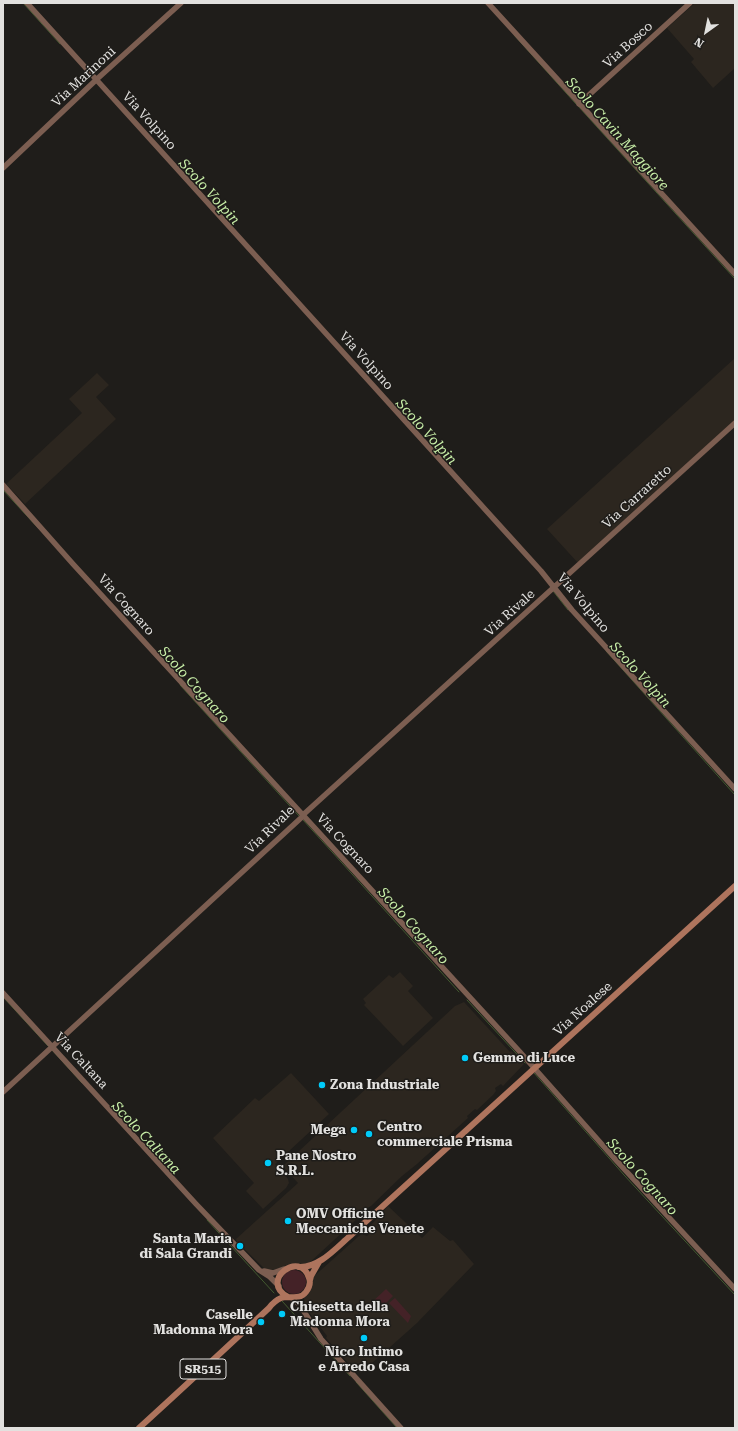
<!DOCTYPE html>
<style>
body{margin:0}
#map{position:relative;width:738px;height:1431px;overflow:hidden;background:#1f1d1a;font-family:"Roboto Serif",serif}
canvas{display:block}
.frame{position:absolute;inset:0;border:4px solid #e2e1df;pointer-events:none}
.north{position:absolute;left:686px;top:12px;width:40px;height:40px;-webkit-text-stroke:3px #1f1d1a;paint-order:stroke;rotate:213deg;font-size:11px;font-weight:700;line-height:16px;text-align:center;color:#e2e1df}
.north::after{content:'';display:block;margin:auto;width:14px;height:18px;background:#e2e1df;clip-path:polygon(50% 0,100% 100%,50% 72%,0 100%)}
</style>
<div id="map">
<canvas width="738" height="1431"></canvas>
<div class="frame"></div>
<div class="north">N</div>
</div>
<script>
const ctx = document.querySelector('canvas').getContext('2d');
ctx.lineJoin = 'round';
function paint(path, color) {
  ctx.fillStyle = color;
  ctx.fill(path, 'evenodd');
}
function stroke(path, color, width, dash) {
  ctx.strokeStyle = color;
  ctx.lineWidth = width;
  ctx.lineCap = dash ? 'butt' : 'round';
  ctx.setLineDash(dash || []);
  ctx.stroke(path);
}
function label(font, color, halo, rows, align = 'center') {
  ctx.font = font + ' "Roboto Serif",serif';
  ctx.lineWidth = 3;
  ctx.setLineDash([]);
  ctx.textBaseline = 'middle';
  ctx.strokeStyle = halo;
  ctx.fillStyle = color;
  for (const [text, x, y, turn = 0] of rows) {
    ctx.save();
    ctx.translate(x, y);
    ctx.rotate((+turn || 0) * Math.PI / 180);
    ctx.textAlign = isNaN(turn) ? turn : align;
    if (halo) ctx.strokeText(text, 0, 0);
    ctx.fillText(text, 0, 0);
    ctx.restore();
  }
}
paint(new Path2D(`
 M 695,3 L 735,3 L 735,68 L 713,88 L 691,62 L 694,59 L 667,28 Z
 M 735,358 L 735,420 L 578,563 L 547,529 Z
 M 97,373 L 109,385 L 96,397 L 116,419 L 25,504 L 6,484 L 82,413 L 69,399 Z
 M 400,972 L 413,986 L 408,991 L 433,1018 L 403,1046 L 364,1005 L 366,1003 L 363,999 L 389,975 L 393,978 Z
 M 464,1002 L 510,1052 L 511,1051 L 524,1064 L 503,1086 L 501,1084 L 495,1088 L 496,1091 L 493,1095 L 477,1110 L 475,1109 L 467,1116 L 468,1118 L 417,1164 L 402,1176 L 371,1206 L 357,1214 L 359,1217 L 307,1265 L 290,1264 L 274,1270 L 265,1269 L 237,1242 L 236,1239 L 298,1183 L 285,1169 L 284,1165 L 455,1006 Z
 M 291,1073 L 329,1114 L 275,1164 L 288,1179 L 289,1183 L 286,1188 L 263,1209 L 246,1191 L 254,1183 L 213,1138 L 255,1098 L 259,1101 Z
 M 388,1206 L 422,1238 L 433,1227 L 450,1241 L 453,1240 L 474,1264 L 417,1323 L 361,1373 L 352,1364 L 350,1365 L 326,1338 L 327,1336 L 305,1307 L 304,1298 L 310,1290 L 312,1278 L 359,1236 L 362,1234 L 367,1236 L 371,1232 L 370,1229 L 371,1225 Z`), '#2c261f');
paint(new Path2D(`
 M282 1282a12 12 0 1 1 24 0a12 12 0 1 1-24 0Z
 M 386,1289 L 393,1296 L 384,1305 L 381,1302 L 373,1310 L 369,1305 Z
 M 395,1298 L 411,1316 L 408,1323 L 389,1303 Z`), '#442227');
stroke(new Path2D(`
 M 23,3 L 60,44
 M 514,35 L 576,104
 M 578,106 L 735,279
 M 3,490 L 39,529
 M 553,591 L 568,610
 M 606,651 L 735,795
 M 180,685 L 299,816
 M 303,820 L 459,992
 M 3,997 L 48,1046
 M 467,1000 L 525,1063
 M 52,1050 L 82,1083
 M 534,1073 L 624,1175 L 735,1295
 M 207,1220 L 274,1293
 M 282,1301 L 350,1376
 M 356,1382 L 397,1428`), '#435a30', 1);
stroke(new Path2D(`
 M 27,3 C 198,192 369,382 541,571 L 572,610 L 735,789
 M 488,3 L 735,274
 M 579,104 L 690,3
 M 3,168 L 97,79 L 181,3
 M 3,485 L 73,564 L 520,1052 L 614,1158 L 735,1289
 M 3,993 L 196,1204 L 259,1270 L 270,1277 L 279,1286
 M 3,1092 L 302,817 L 304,814 L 735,423
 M 264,1271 L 273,1273 L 284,1269
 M 292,1298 L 300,1305 L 321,1339 L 401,1428`), '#7c5e51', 5.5);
stroke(new Path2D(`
 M 299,1267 C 319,1268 336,1248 350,1236 L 735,886
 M 310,1280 L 311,1276 L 319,1262
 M 139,1428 C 183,1388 226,1348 269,1308 C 272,1304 276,1300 281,1298 C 290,1295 299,1301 306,1292 C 309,1288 311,1283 309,1278 C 301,1249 258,1281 288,1297`), '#ae745d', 6);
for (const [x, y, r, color] of [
 [465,1058,4,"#00cbf9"],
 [322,1085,4,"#00cbf9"],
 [354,1130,4,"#00cbf9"],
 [369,1134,4,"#00cbf9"],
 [268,1163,4,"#00cbf9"],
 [288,1221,4,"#00cbf9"],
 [240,1246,4,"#00cbf9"],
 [282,1314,4,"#00cbf9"],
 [261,1322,4,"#00cbf9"],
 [364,1338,4,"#00cbf9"]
]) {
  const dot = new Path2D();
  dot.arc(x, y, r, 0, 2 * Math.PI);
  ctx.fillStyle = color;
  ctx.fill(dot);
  stroke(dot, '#1f1d1a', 1.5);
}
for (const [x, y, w] of [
 [203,1369,46]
]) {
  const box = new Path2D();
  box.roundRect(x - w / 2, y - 10, w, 20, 3);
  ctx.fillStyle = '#1f1d1a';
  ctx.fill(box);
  stroke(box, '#e2e1df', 1);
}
label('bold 12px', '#e2e1df', null, [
 ["SR515",203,1369]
]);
label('13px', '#e2e1df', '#1f1d1a', [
 ["Via Bosco",628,45,-42],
 ["Via Marinoni",84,77,-43],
 ["Via Volpino",149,121,48],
 ["Via Volpino",366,361,48],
 ["Via Carraretto",637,497,-42],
 ["Via Volpino",583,603,50],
 ["Via Cognaro",126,605,48],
 ["Via Rivale",510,613,-42],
 ["Via Rivale",270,830,-44],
 ["Via Cognaro",345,844,47],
 ["Via Noalese",583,1009,-42],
 ["Via Caltana",81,1061,47]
]);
label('bold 13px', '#e2e1df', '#1f1d1a', [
 ["Gemme di Luce",473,1058],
 ["Zona Industriale",330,1085],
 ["Centro",377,1127],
 ["commerciale Prisma",377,1142],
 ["Mega",346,1130,"right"],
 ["Pane Nostro",276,1156],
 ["S.R.L.",276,1171],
 ["OMV Officine",296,1214],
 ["Meccaniche Venete",296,1229],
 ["Santa Maria",232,1239,"right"],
 ["di Sala Grandi",232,1254,"right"],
 ["Chiesetta della",290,1307],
 ["Madonna Mora",290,1322],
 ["Caselle",253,1315,"right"],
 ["Madonna Mora",253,1330,"right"],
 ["Nico Intimo",364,1352,"center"],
 ["e Arredo Casa",364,1367,"center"]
], 'left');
label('italic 14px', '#c8efa8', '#1f1d1a', [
 ["Scolo Cavin Maggiore",617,134,48],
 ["Scolo Volpin",209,192,48],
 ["Scolo Volpin",426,432,48],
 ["Scolo Volpin",640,675,48],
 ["Scolo Cognaro",194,685,48],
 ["Scolo Cognaro",413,926,48],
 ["Scolo Caltana",146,1138,47],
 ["Scolo Cognaro",642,1177,48]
]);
</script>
